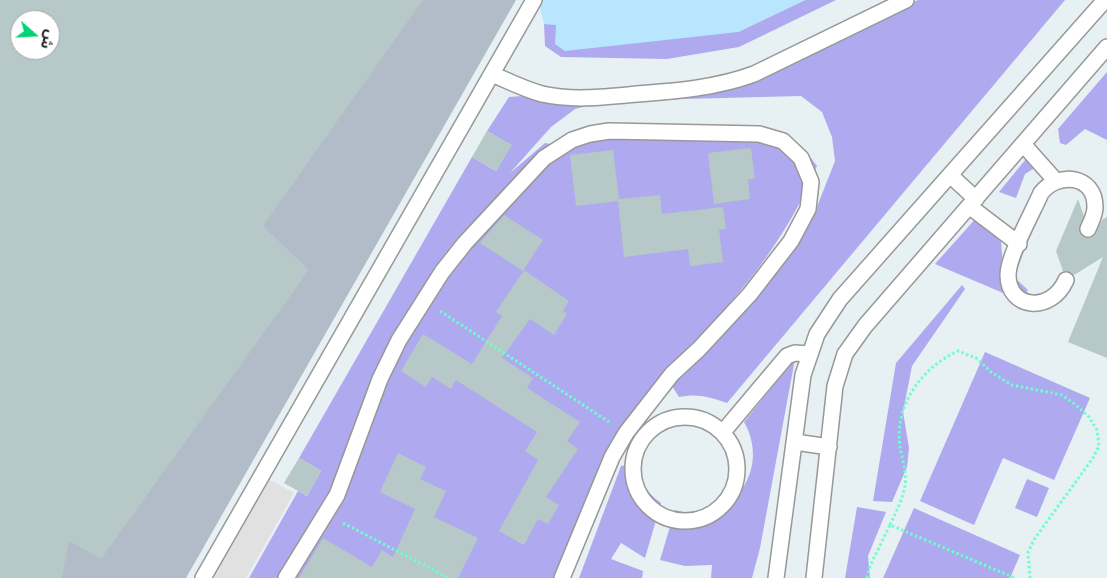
<!DOCTYPE html>
<meta charset="utf-8">
<style>
body{margin:0}
#map{position:relative;width:1107px;height:578px;overflow:hidden;background:#e7f0f2;font-family:"Open Sans","Noto Sans Arabic",sans-serif}
canvas{display:block}
.north{position:absolute;left:10px;top:10px;width:50px;height:50px;box-sizing:border-box;background:#fff;border:1px solid #a6a6a6;border-radius:50%;rotate:109deg;font-size:14px;font-weight:700;line-height:20px;text-align:center;color:#212121}
.north::after{content:'';display:block;margin:auto;width:18px;height:22px;background:#00d376;clip-path:polygon(50% 0,100% 100%,50% 72%,0 100%)}
</style>
<div id="map">
<canvas width="1107" height="578"></canvas>
<div class="north">ش</div>
</div>
<script>
const ctx = document.querySelector('canvas').getContext('2d');
ctx.lineJoin = 'round';
function paint(path, color) {
  ctx.fillStyle = color;
  ctx.fill(path, 'evenodd');
}
function stroke(path, color, width, dash) {
  ctx.strokeStyle = color;
  ctx.lineWidth = width;
  ctx.lineCap = dash ? 'butt' : 'round';
  ctx.setLineDash(dash || []);
  ctx.stroke(path);
}
paint(new Path2D(`
 M 0,0 L 516,0 L 186,578 L 0,578 ZM 20,20 L 50,20 L 50,50 L 20,50 Z`), '#b2bbc8');
paint(new Path2D(`
 M 805,0 L 836,0 L 739,47 L 667,59 L 561,57 L 545,46 L 544,24 L 738,32 Z
 M 918,0 L 1065,0 L 727,403 C 710,397 697,393 679,397 L 672,386 L 784,258 L 815,212 L 835,161 L 832,137 L 822,112 L 801,96 L 606,101 L 575,109 L 551,127 L 510,173 L 545,143 L 567,147 L 596,139 L 754,134 L 811,158 L 817,166 C 796,217 766,262 730,303 C 706,330 681,357 659,386 C 616,442 591,514 563,578 L 249,578 L 298,491 L 307,496 L 321,471 L 299,458 L 472,157 L 496,171 L 511,145 L 487,131 L 509,97 L 741,80 Z
 M 1107,72 L 1107,140 L 1085,129 L 1066,145 L 1060,143 L 1058,129 Z
 M 1030,154 L 1041,164 L 1025,174 L 1016,198 L 999,192 Z
 M 977,217 L 1000,228 L 1003,267 L 1028,290 L 1022,301 L 935,264 Z
 M 962,285 L 965,289 L 912,366 L 903,412 L 909,448 L 907,467 L 892,502 L 873,501 L 896,363 Z
 M 985,352 L 1090,398 L 1054,480 L 1003,458 L 974,525 L 920,501 Z
 M 795,359 L 760,548 L 752,578 L 711,578 L 712,565 L 685,566 L 660,560 L 675,510 C 730,527 772,471 744,422 Z
 M 635,463 C 640,480 646,493 661,503 L 645,558 L 621,543 L 611,559 L 643,571 L 642,578 L 579,578 L 621,466 Z
 M 1027,479 L 1049,488 L 1037,517 L 1015,508 Z
 M 857,507 L 886,512 L 868,556 L 870,578 L 845,578 Z
 M 914,508 L 1020,555 L 1010,578 L 883,578 Z`), '#afaaef');
paint(new Path2D(`
 M 538,0 L 805,0 L 738,32 L 565,51 L 555,44 L 556,25 L 544,24 Z`), '#b9e6ff');
paint(new Path2D(`
 M 268,479 L 294,493 L 246,578 L 212,578 Z`), '#e1e1e1');
paint(new Path2D(`
 M 0,0 L 423,0 L 263,226 L 309,270 L 101,559 L 69,541 L 62,578 L 0,578 ZM 20,20 L 50,20 L 50,50 L 20,50 Z
 M 487,131 L 512,145 L 496,171 L 472,157 Z
 M 751,148 L 755,179 L 748,179 L 750,199 L 714,204 L 708,153 Z
 M 613,150 L 619,199 L 660,195 L 662,214 L 723,207 L 726,229 L 719,230 L 723,262 L 690,266 L 688,249 L 624,257 L 618,201 L 576,206 L 570,155 Z
 M 1078,199 L 1084,216 L 1079,230 L 1084,237 L 1094,236 L 1102,220 L 1107,217 L 1107,358 L 1068,342 L 1103,257 L 1074,275 L 1070,272 L 1063,271 L 1056,251 Z
 M 504,215 L 543,240 L 523,271 L 480,243 Z
 M 524,270 L 569,301 L 563,311 L 567,314 L 554,335 L 530,319 L 502,358 L 533,378 L 527,388 L 580,422 L 567,441 L 578,449 L 546,497 L 559,505 L 548,524 L 538,519 L 524,545 L 499,531 L 538,460 L 525,451 L 537,432 L 456,380 L 451,389 L 432,377 L 426,387 L 401,371 L 423,334 L 472,364 L 502,316 L 496,312 Z
 M 398,453 L 426,467 L 420,479 L 446,491 L 434,517 L 478,538 L 458,578 L 299,578 L 323,538 L 372,567 L 382,550 L 393,557 L 415,509 L 380,492 Z
 M 299,458 L 321,471 L 307,496 L 284,483 Z`), '#b6c8c8');
const service = new Path2D(`
 M 492,74 C 508,81 524,89 542,94 C 573,101 606,97 637,94 C 677,91 716,88 754,74 L 906,0
 M 1023,144 L 1055,180
 M 950,175 L 976,199
 M 969,206 L 1019,244
 M 1066,280 C 1051,314 1008,309 1008,275 C 1008,256 1033,212 1041,193 C 1058,171 1095,175 1095,207 C 1095,215 1091,222 1088,229
 M633 469a52 52 0 1 1 104 0a52 52 0 1 1-104 0Z
 M 723,432 L 787,356 L 795,353 L 809,354
 M 795,442 L 829,447
 M 203,578 L 534,0
 M 286,578 L 337,495 L 380,379 L 399,340 L 442,272 L 465,243 L 544,158 L 572,140 L 590,134 L 609,131 L 759,134 L 783,141 L 801,158 L 811,182 L 808,209 L 791,241 L 750,294 L 699,349 L 672,374 L 626,433 L 612,457 L 562,578
 M 776,578 L 803,375 L 817,334 L 840,299 L 1105,0
 M 814,578 L 835,386 L 845,354 L 865,326 L 1107,47`);
stroke(service, '#989898', 18);
stroke(new Path2D(`
 M 440,311 L 609,422
 M 343,523 L 449,578
 M 890,525 C 896,512 903,499 905,485 C 907,472 902,459 900,447 C 894,406 921,368 958,351 L 976,358 L 991,372 L 1012,385 L 1062,395 L 1076,405 L 1089,417 L 1097,430 L 1099,446 L 1093,458 L 1035,538 L 1028,552 L 1030,578
 M 867,578 L 870,566 L 890,525 L 1015,578`), '#6cffcd', 3, [2.5, 2.5]);
stroke(service, '#fff', 15);
</script>
